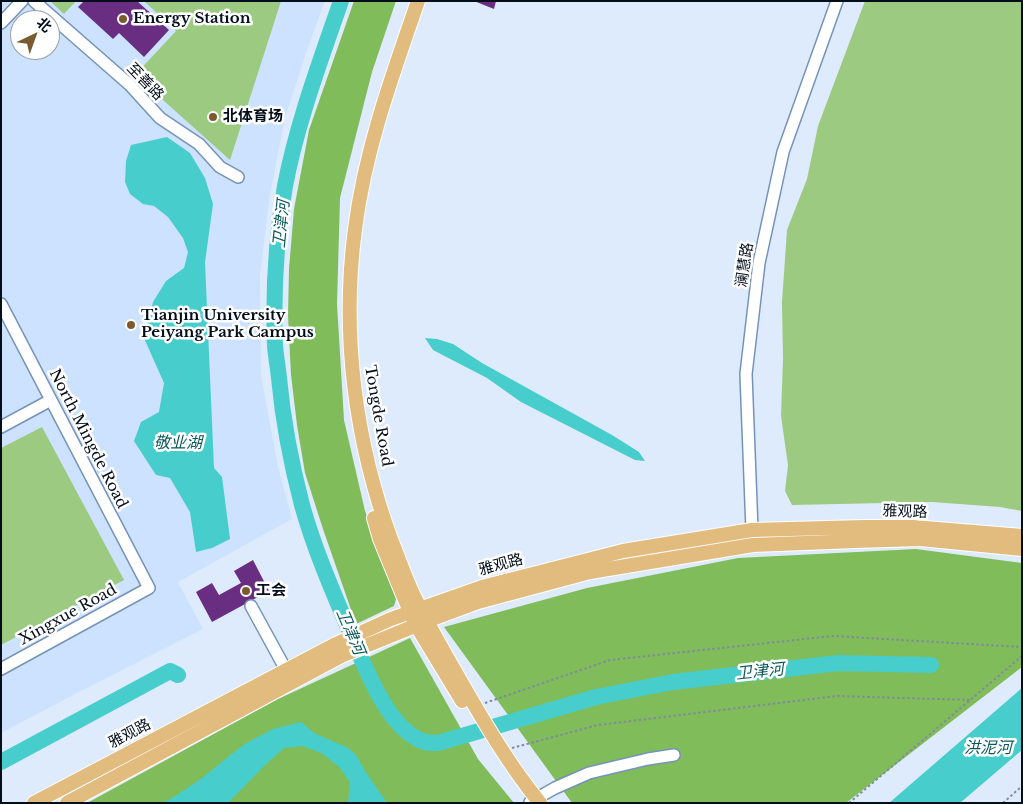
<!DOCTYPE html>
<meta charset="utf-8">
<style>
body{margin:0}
#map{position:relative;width:1023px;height:804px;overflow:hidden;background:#deebfc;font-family:"Libre Baskerville","Noto Sans SC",serif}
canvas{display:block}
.frame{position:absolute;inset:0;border:2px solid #040e1b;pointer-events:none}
.north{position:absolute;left:10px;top:10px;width:50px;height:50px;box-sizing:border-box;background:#fff;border:1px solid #9b9fa4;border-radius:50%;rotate:42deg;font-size:14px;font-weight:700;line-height:20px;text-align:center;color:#040e1b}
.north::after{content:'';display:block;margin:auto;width:18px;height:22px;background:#795b2f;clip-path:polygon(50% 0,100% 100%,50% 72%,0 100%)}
</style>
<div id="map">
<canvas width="1023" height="804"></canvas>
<div class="frame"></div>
<div class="north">北</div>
</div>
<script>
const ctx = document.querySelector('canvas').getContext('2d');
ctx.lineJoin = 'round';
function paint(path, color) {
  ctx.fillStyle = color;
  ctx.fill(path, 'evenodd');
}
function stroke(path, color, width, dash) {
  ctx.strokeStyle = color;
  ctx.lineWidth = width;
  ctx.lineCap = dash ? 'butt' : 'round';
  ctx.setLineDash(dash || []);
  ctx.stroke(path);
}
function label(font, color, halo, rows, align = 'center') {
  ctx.font = font + ' "Libre Baskerville","Noto Sans SC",serif';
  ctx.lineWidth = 5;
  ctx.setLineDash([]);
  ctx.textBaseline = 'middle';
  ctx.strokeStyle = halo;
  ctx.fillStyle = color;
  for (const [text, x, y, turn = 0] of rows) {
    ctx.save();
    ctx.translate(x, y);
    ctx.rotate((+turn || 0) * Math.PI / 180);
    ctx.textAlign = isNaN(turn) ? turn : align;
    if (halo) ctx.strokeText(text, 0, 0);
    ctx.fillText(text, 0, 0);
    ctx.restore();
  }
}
paint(new Path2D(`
 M 1,1 L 325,1 L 306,53 L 285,118 L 270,194 L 260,275 L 261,375 L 278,467 L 292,519 L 178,582 L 203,629 L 75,694 L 1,733 ZM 20,20 L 50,20 L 50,50 L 20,50 Z`), '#cce2fe');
paint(new Path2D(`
 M 50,1 L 76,1 L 64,14 Z
 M 144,1 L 281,1 L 230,160 L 135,75 L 176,31 Z
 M 865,1 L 1022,1 L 1022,511 L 1000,507 L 932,502 L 792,505 L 785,491 L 788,465 L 781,416 L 783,359 L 782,302 L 787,230 L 807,179 L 818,126 Z
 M 42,427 L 124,580 L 1,645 L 1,448 Z`), '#9cca81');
paint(new Path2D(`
 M 354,1 L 396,1 L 372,72 L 340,198 L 337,304 L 344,420 L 365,511 L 385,562 L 396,599 L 394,606 L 356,624 L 323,529 L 305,473 L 297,425 L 291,375 L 288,315 L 289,269 L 294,209 L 309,130 Z
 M 916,549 L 1022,563 L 1022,667 L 846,803 L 572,803 L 444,627 L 587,588 L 738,558 Z
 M 410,638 L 478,759 L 514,803 L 87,803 L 278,699 Z`), '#81bc5b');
paint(new Path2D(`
 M 167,137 L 190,153 L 205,178 L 213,204 L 205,262 L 214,468 L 222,477 L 230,539 L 212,548 L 196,552 L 190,512 L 170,478 L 156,475 L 134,441 L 141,422 L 159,412 L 164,383 L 144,338 L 153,302 L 166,281 L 184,268 L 188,252 L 183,238 L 168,217 L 154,206 L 143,204 L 130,194 L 125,182 L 126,161 L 131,145 Z
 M 425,338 L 437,339 L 453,344 L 482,363 L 612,435 L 639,452 L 645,461 L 635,460 L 521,402 L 487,378 L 433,350 Z
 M 1022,688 L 1022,750 L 960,803 L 889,803 Z
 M 301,722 L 314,733 L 348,748 L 356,755 L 365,771 L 387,803 L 348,803 L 350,782 L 340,768 L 323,754 L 303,746 L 284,748 L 264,766 L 228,803 L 162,803 L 174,797 L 202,778 L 243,745 L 273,729 Z`), '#46cdcc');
stroke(new Path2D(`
 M 341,1 C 320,62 297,123 285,186 C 276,238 273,293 275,346 C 276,357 278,368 279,378 C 283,421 291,463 302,505 C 315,552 336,599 355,644 C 368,674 389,728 422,741 C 426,743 432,743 438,743 L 596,697 L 673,682 L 838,663 L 931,665
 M 1,762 L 170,671 L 178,675`), '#46cdcc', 16);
paint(new Path2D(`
 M 84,1 L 137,1 L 169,30 L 144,57 L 119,33 L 113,39 L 78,7 Z
 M 474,1 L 496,1 L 494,9 Z
 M 253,560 L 269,591 L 212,622 L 196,592 L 212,583 L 219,595 L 241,583 L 234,571 Z`), '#692e82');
const minor = new Path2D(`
 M 34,1 L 130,85 L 160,118 L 199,144 L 220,167 L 238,177
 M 1,23 L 22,1
 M 1,304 L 149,588 L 1,669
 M 1,427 L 51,400
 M 753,545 L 752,530 L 746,374 L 759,263 L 783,152 L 837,1
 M 251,606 L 286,670
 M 530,802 L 555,788 L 589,773 L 648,759 L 674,755`);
const major = new Path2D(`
 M 418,1 C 392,76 365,150 355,229 C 341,334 355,442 392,542 C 399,559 405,577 413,594 C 427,623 444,652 460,680 C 484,722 509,765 540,803
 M 374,518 L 380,539 L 403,595 L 416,625 L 462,701
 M 34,803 L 336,644 L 391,619 L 482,587 L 623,551 L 752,530 L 864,527 L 913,527 L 1022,536
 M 67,803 L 341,656 L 427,621 L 478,602 L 590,572 L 753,545 L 856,541 L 920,539 L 1022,549`);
stroke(minor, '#7593b9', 14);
stroke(major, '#fff', 16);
stroke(new Path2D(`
 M 485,703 L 610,660 L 833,636 L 1022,647
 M 512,748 L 598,725 L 837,696 L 970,700
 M 849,803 L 1022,656
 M 1003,803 L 1022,786`), '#808b9b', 2, [2.5, 2.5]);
stroke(minor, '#fff', 11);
stroke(major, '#e2bc7f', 14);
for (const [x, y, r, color] of [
 [123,19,5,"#795b2f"],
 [213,117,5,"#795b2f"],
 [131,325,5,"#795b2f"],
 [246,591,5,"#795b2f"]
]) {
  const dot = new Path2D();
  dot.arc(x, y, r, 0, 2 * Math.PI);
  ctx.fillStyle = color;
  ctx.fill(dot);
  stroke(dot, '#fff', 2);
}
label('bold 15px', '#040e1b', '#fff', [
 ["Energy Station",133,19],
 ["北体育场",223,117],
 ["Tianjin University",141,316],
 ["Peiyang Park Campus",141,333],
 ["工会",256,591]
], 'left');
label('15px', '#040e1b', '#fff', [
 ["至善路",145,82,46],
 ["澜慧路",745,265,-81],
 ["Tongde Road",378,416,80],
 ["North Mingde Road",88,439,63],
 ["雅观路",905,512,2],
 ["雅观路",501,565,-15],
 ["Xingxue Road",68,615,-29],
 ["雅观路",130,734,-28]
]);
label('italic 16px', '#095959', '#fff', [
 ["卫津河",282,224,-84],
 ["敬业湖",178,443],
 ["卫津河",350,632,67],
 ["卫津河",760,672,-6],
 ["洪泥河",988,748]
]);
</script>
